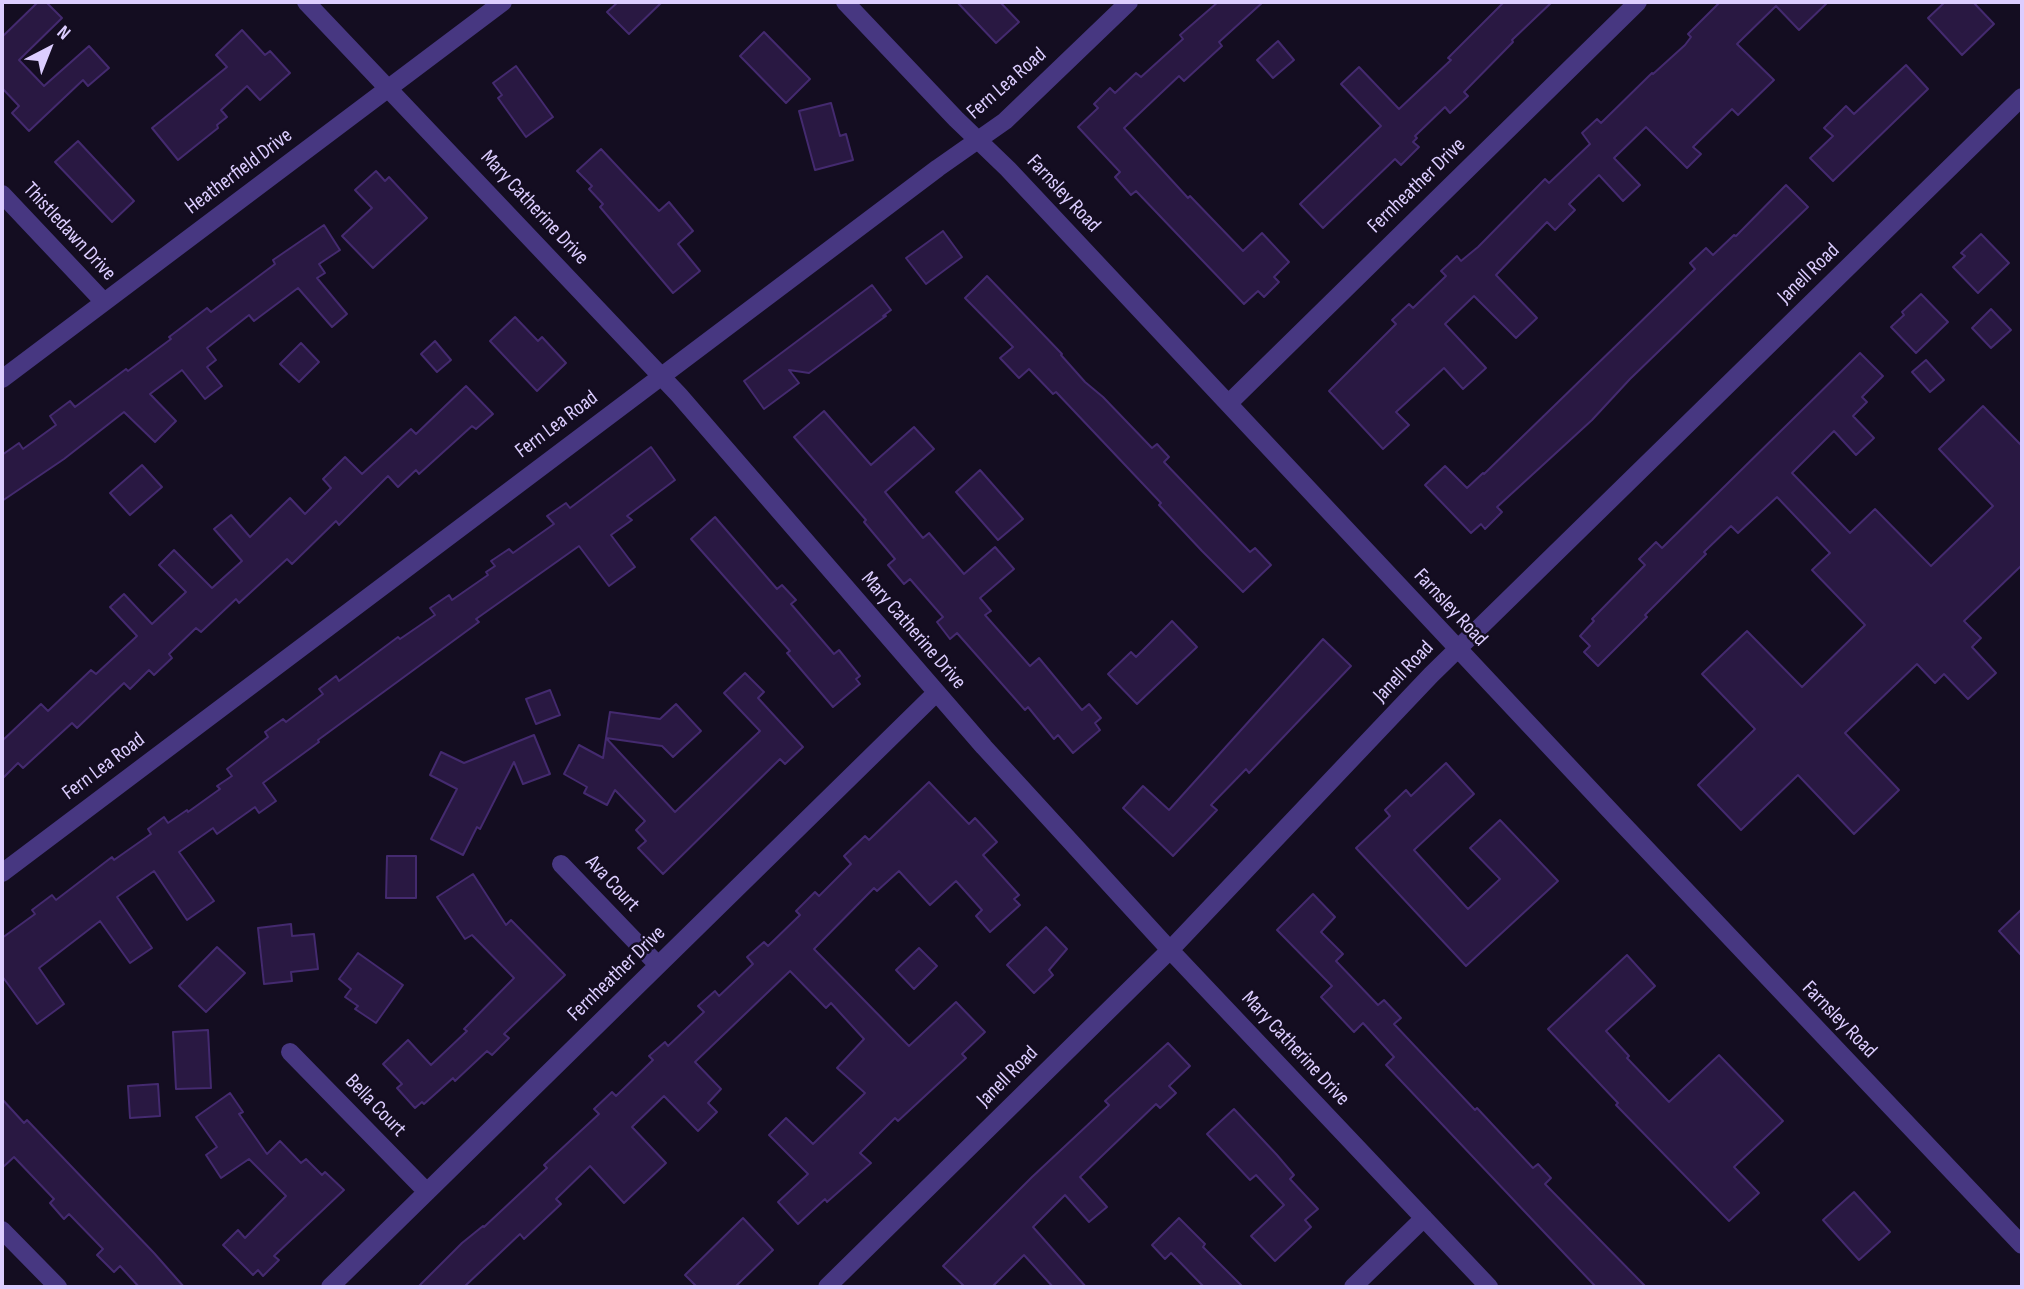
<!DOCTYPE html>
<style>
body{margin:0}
#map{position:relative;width:2024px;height:1289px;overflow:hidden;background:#140d21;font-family:"Sofia Sans Condensed",sans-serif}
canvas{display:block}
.frame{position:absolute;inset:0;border:4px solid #dccdff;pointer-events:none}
.north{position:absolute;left:14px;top:14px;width:70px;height:70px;-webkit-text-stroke:5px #140d21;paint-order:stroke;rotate:42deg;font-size:19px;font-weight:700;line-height:28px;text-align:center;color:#dccdff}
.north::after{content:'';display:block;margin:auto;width:24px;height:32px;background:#dccdff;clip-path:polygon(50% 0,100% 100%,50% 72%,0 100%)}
</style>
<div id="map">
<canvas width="2024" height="1289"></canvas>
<div class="frame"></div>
<div class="north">N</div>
</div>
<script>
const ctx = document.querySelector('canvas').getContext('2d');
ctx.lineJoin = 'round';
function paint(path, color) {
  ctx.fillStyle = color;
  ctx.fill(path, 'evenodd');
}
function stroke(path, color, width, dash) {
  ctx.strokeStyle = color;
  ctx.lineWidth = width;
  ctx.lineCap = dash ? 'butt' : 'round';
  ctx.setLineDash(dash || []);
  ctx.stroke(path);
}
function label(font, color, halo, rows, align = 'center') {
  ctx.font = font + ' "Sofia Sans Condensed",sans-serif';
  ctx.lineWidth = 5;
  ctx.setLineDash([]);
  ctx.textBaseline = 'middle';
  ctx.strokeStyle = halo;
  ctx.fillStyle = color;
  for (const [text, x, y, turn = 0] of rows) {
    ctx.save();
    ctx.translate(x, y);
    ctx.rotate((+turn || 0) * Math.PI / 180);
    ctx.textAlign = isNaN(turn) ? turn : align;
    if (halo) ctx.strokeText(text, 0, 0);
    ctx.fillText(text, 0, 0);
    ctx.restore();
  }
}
const building = new Path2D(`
 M 38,2 L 46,2 L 62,18 L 19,60 L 44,86 L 89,46 L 109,68 L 88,86 L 83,80 L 29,131 L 12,113 L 19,106 L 2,88 L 2,37 Z
 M 618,2 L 662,2 L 629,34 L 607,12 Z
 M 957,2 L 1000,2 L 1019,22 L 996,43 Z
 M 1218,2 L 1263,2 L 1219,42 L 1222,46 L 1184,81 L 1179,76 L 1124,128 L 1188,198 L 1190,196 L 1243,251 L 1262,233 L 1289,262 L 1274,277 L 1279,282 L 1264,297 L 1258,291 L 1244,304 L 1136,191 L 1131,195 L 1115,177 L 1120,172 L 1078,127 L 1098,108 L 1094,104 L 1110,88 L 1115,93 L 1136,73 L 1141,77 L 1183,39 L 1180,35 Z
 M 1504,2 L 1552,2 L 1512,40 L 1513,42 L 1464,92 L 1468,96 L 1450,113 L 1445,107 L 1415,136 L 1417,138 L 1413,142 L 1419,147 L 1401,165 L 1395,159 L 1323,228 L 1300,204 L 1381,126 L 1341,84 L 1359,67 L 1399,109 L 1451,60 L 1448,58 Z
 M 1720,2 L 1828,2 L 1799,30 L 1776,6 L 1737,44 L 1774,80 L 1738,115 L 1732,109 L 1693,147 L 1701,154 L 1687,168 L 1646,127 L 1614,158 L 1640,185 L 1623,201 L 1599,175 L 1569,204 L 1575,210 L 1555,230 L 1547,222 L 1496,275 L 1537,318 L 1516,338 L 1474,296 L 1445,324 L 1486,368 L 1463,389 L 1444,368 L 1396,412 L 1409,425 L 1383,449 L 1329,391 L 1396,324 L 1392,320 L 1409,304 L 1413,308 L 1446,276 L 1441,271 L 1457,256 L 1461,261 L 1478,247 L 1545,179 L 1549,183 L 1590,144 L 1582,133 L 1597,119 L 1601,123 L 1652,73 L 1653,74 L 1685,45 L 1691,37 L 1688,34 Z
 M 1945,2 L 1973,2 L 1994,24 L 1962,55 L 1928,18 Z
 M 242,30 L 265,55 L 270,51 L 290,73 L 260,100 L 247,86 L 221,110 L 227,117 L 217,125 L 218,128 L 178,160 L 152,128 L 227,67 L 216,55 Z
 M 764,32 L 810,79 L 786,103 L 740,56 Z
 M 1278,41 L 1294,60 L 1273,78 L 1257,60 Z
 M 1906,65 L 1928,89 L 1833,181 L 1810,158 L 1833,136 L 1824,128 L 1846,106 L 1854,114 Z
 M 516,66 L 553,117 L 526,137 L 498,98 L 502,95 L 493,83 Z
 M 831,103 L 840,136 L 846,134 L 853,160 L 815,170 L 799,111 Z
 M 78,141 L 134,201 L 112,222 L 55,162 Z
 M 601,149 L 659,211 L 669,202 L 693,231 L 678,244 L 700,271 L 673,293 L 600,207 L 603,204 L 589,189 L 592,186 L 577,171 Z
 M 376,171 L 385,181 L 389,177 L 427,218 L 373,268 L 342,236 L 372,208 L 355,190 Z
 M 1786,185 L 1808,207 L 1630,379 L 1592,420 L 1497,507 L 1502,512 L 1485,529 L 1481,524 L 1471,533 L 1425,485 L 1445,466 L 1467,488 L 1483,473 L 1484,474 L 1695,269 L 1690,263 L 1706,248 L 1713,255 L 1734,235 L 1736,236 Z
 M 324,225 L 340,250 L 319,264 L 325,273 L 317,278 L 347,314 L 332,327 L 298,288 L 254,321 L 249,315 L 207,348 L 216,360 L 207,367 L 222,386 L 205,399 L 182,370 L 150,394 L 176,421 L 155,442 L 124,412 L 64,459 L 2,501 L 2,455 L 19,443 L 23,449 L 56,425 L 50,416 L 70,401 L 75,407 L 126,369 L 128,371 L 171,339 L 169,337 L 207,308 L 211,312 L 275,264 L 273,260 Z
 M 943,231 L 962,257 L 926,284 L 906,258 Z
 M 1981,234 L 2009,263 L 1978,293 L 1953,267 L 1965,256 L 1961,253 Z
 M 987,276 L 1062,354 L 1061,355 L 1085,382 L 1103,397 L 1152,448 L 1157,444 L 1169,457 L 1164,462 L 1250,552 L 1255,548 L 1271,565 L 1243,592 L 1202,551 L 1159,505 L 1161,503 L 1056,392 L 1053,394 L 1029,369 L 1019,378 L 1000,358 L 1013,347 L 965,298 Z
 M 872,285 L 891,310 L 883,316 L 886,316 L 809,373 L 789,370 L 799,383 L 764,409 L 744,381 Z
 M 1921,294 L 1948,322 L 1916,353 L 1891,327 L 1904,315 L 1902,312 Z
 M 1991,309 L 2011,330 L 1991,348 L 1972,328 Z
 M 515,317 L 538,341 L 542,337 L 566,363 L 537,391 L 490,341 Z
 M 435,341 L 451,360 L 437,372 L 421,354 Z
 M 301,343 L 319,362 L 299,382 L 280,364 Z
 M 1860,353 L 1883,376 L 1862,397 L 1867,402 L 1853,416 L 1874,438 L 1856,455 L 1834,431 L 1792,473 L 1850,533 L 1875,509 L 1931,566 L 1993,506 L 1939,449 L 1983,406 L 2022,446 L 2022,565 L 1964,621 L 1981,638 L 1972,647 L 1996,673 L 1968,699 L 1944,674 L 1935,683 L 1917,664 L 1845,733 L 1899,790 L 1854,834 L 1798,775 L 1741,830 L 1698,785 L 1755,729 L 1702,674 L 1747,631 L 1802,687 L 1865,625 L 1812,570 L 1830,553 L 1777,497 L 1738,533 L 1731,526 L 1704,552 L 1706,554 L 1645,615 L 1647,617 L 1598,666 L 1584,652 L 1590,646 L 1580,636 L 1594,621 L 1592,619 L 1645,565 L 1639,559 L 1656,542 L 1662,548 Z
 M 1926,360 L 1944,380 L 1930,392 L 1912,372 Z
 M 466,386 L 493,414 L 476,429 L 472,426 L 419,474 L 416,470 L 398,487 L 388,476 L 339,525 L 336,521 L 292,564 L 287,559 L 239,603 L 236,599 L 201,632 L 196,628 L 169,654 L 172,658 L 154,675 L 149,670 L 130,689 L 124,683 L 77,728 L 72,723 L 23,768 L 18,763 L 2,779 L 2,741 L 41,704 L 48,711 L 91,670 L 96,674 L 137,636 L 110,607 L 124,594 L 152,624 L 186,592 L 159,565 L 174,550 L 212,588 L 242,561 L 214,529 L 231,515 L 250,537 L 290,498 L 305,514 L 331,488 L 323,479 L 345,457 L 362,474 L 411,429 L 416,434 Z
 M 824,411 L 871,465 L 914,427 L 934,449 L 885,492 L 923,538 L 929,533 L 964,574 L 995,547 L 1014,569 L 980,598 L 991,611 L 985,615 L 1030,666 L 1039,658 L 1082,710 L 1089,704 L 1101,718 L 1095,723 L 1100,730 L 1073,753 L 1058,735 L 1054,739 L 1028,707 L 1025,710 L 957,633 L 950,639 L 937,622 L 943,617 L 910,579 L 904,584 L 888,565 L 895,559 L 864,522 L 866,520 L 794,437 Z
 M 651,447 L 675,480 L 627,516 L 632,520 L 611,535 L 635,567 L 609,586 L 579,546 L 476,619 L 479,622 L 318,740 L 319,742 L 263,783 L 276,801 L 259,813 L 255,807 L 217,834 L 213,828 L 179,852 L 214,901 L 187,920 L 154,871 L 117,897 L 152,948 L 130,963 L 100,921 L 39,968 L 64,1004 L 37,1024 L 2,976 L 2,938 L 35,914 L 32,910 L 52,895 L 56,900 L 112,857 L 114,860 L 151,834 L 148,829 L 164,817 L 168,823 L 187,810 L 188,812 L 220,789 L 217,786 L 232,776 L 227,769 L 268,737 L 265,732 L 283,719 L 286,722 L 323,694 L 319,689 L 336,676 L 339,681 L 398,637 L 400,639 L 435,615 L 430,608 L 449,595 L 452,600 L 488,575 L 486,572 L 495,566 L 491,561 L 509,549 L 513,553 L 554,524 L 547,516 L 566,503 L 570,508 Z
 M 142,465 L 162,487 L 130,515 L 110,493 Z
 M 980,470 L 1023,519 L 998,540 L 956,492 Z
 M 715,517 L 777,589 L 782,585 L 796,600 L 791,604 L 834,654 L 839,650 L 860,676 L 856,679 L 860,684 L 833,707 L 787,653 L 790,651 L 691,539 Z
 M 1172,621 L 1197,647 L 1137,704 L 1108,674 L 1131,652 L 1136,657 Z
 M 1323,639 L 1351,666 L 1249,773 L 1246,769 L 1211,805 L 1217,810 L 1173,856 L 1123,808 L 1143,786 L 1169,810 Z
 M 745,673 L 764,692 L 758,698 L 803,747 L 785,764 L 780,759 L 663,874 L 638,848 L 646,841 L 636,830 L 645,821 L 615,790 L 607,805 L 584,793 L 587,787 L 564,774 L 579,745 L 603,758 L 606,738 L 675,812 L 760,731 L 724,693 Z
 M 550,690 L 560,715 L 536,724 L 526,699 Z
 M 676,704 L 701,731 L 673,757 L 662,746 L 606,738 L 610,712 L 660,719 Z
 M 534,735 L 550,774 L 523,784 L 514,762 L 480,829 L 477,827 L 463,855 L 431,839 L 457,789 L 430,775 L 441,752 L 464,763 Z
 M 1446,763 L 1474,794 L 1414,850 L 1468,909 L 1500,879 L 1470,848 L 1500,820 L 1558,881 L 1466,966 L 1356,848 L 1390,816 L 1385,810 L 1406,790 L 1411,796 Z
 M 929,782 L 969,824 L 975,818 L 997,842 L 983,855 L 1019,895 L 1014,899 L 1020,905 L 990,932 L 976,916 L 982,910 L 956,881 L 930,905 L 899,871 L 877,891 L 874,888 L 814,949 L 909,1046 L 956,1002 L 985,1032 L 962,1054 L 966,1058 L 898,1121 L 895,1118 L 860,1153 L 871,1163 L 827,1202 L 825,1199 L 798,1224 L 778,1202 L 808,1174 L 769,1135 L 786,1118 L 813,1144 L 865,1093 L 837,1068 L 864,1039 L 831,1003 L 826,1008 L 790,971 L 695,1062 L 721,1089 L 708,1103 L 717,1112 L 698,1131 L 664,1096 L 632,1127 L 666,1163 L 624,1203 L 590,1166 L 556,1199 L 561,1204 L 524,1239 L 520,1234 L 464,1287 L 418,1287 L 462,1243 L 483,1226 L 484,1227 L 547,1168 L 544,1165 L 599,1114 L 594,1109 L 612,1092 L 616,1096 L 653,1060 L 649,1056 L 665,1042 L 668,1046 L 704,1012 L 698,1006 L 715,991 L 719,996 L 753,964 L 747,957 L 764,942 L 768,946 L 800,915 L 796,911 L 815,892 L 819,896 L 851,864 L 844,856 L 865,836 L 869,840 Z
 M 387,856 L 416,856 L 416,898 L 386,898 Z
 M 473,874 L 506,925 L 511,920 L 565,975 L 504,1034 L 509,1038 L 492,1055 L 487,1051 L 455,1081 L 453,1078 L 424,1104 L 422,1102 L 415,1108 L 397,1088 L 402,1084 L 383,1064 L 408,1040 L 431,1065 L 467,1031 L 464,1029 L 514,978 L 472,935 L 465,939 L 437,897 Z
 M 1313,894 L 1335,917 L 1321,932 L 1343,954 L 1336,961 L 1378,1005 L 1384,1000 L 1401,1018 L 1394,1024 L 1475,1110 L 1477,1108 L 1533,1168 L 1538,1164 L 1551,1178 L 1545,1184 L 1646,1287 L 1596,1287 L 1386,1065 L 1394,1057 L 1363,1023 L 1354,1032 L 1321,997 L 1332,986 L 1277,930 Z
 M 2022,909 L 2022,956 L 1999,931 Z
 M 291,924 L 292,936 L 314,934 L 318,969 L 291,972 L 292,981 L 264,984 L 258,928 Z
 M 1046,927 L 1067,949 L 1049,970 L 1053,975 L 1034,993 L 1007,965 Z
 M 217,947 L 245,973 L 206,1012 L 179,986 Z
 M 919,948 L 937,966 L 914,989 L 896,970 Z
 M 358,953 L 403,985 L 376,1023 L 355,1009 L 358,1006 L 345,997 L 351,989 L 339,979 Z
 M 1627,955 L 1655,986 L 1606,1031 L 1629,1056 L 1627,1058 L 1669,1102 L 1719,1055 L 1783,1121 L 1734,1167 L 1759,1193 L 1729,1221 L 1616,1105 L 1618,1103 L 1548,1029 Z
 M 208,1030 L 211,1088 L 176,1089 L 173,1032 Z
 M 1168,1043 L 1190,1066 L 1169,1086 L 1176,1093 L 1160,1108 L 1156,1104 L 1080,1177 L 1107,1207 L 1089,1222 L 1065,1195 L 1033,1227 L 1086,1287 L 1053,1287 L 1024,1255 L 992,1287 L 965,1287 L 943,1266 L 1032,1177 L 1109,1105 L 1105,1101 Z
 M 158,1084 L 160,1116 L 130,1118 L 128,1086 Z
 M 230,1093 L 243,1112 L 239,1114 L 267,1154 L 280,1141 L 301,1163 L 306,1159 L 322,1175 L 325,1172 L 344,1190 L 274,1256 L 279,1260 L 263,1276 L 258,1270 L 253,1275 L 223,1245 L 238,1230 L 245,1238 L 286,1196 L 249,1159 L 221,1178 L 206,1155 L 217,1147 L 196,1117 Z
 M 2,1099 L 24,1123 L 27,1120 L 154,1253 L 184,1287 L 139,1287 L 120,1266 L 114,1272 L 97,1255 L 103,1249 L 69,1214 L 64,1219 L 50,1203 L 54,1199 L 14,1157 L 2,1168 Z
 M 1234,1109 L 1277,1155 L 1294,1175 L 1290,1179 L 1318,1209 L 1305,1220 L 1311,1227 L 1275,1261 L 1251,1236 L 1284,1205 L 1256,1175 L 1250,1180 L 1207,1134 Z
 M 1854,1192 L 1890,1232 L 1859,1260 L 1823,1220 Z
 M 743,1218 L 773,1250 L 735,1287 L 697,1287 L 685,1275 Z
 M 1179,1218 L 1205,1244 L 1203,1247 L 1243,1287 L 1204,1287 L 1171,1253 L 1165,1259 L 1152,1245 Z`);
paint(building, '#291842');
stroke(building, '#442a6f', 2);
stroke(new Path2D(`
 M 306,2 L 679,395 L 984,747 L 1170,950 L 1489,1287
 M 845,2 L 956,119 L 1008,169 L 1616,817 L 2022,1245
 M 2,194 L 104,302
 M 2,379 L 503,2
 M 1229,403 L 1638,2
 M 561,864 L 658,965
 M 2,873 L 938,168 L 1005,121 L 1129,2
 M 290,1052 L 427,1192
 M 2,1230 L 58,1287
 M 330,1287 L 936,693
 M 827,1287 L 1170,950 L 1431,675 L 2022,97
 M 1353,1287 L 1424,1218`), '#473781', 18);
label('21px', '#dccdff', '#140d21', [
 ["Fern Lea Road",1007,84,-41],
 ["Heatherfield Drive",239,172,-37],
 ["Fernheather Drive",1417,186,-44],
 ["Farnsley Road",1063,194,47],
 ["Mary Catherine Drive",534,208,47],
 ["Thistledawn Drive",69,232,47],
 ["Janell Road",1809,274,-44],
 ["Fern Lea Road",557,425,-37],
 ["Farnsley Road",1450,608,47],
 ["Mary Catherine Drive",913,631,49],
 ["Janell Road",1404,672,-46],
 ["Fern Lea Road",104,767,-37],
 ["Ava Court",612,884,47],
 ["Fernheather Drive",617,974,-44],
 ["Farnsley Road",1839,1020,46],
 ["Mary Catherine Drive",1295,1049,47],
 ["Janell Road",1008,1077,-45],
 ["Bella Court",375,1106,46]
]);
</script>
